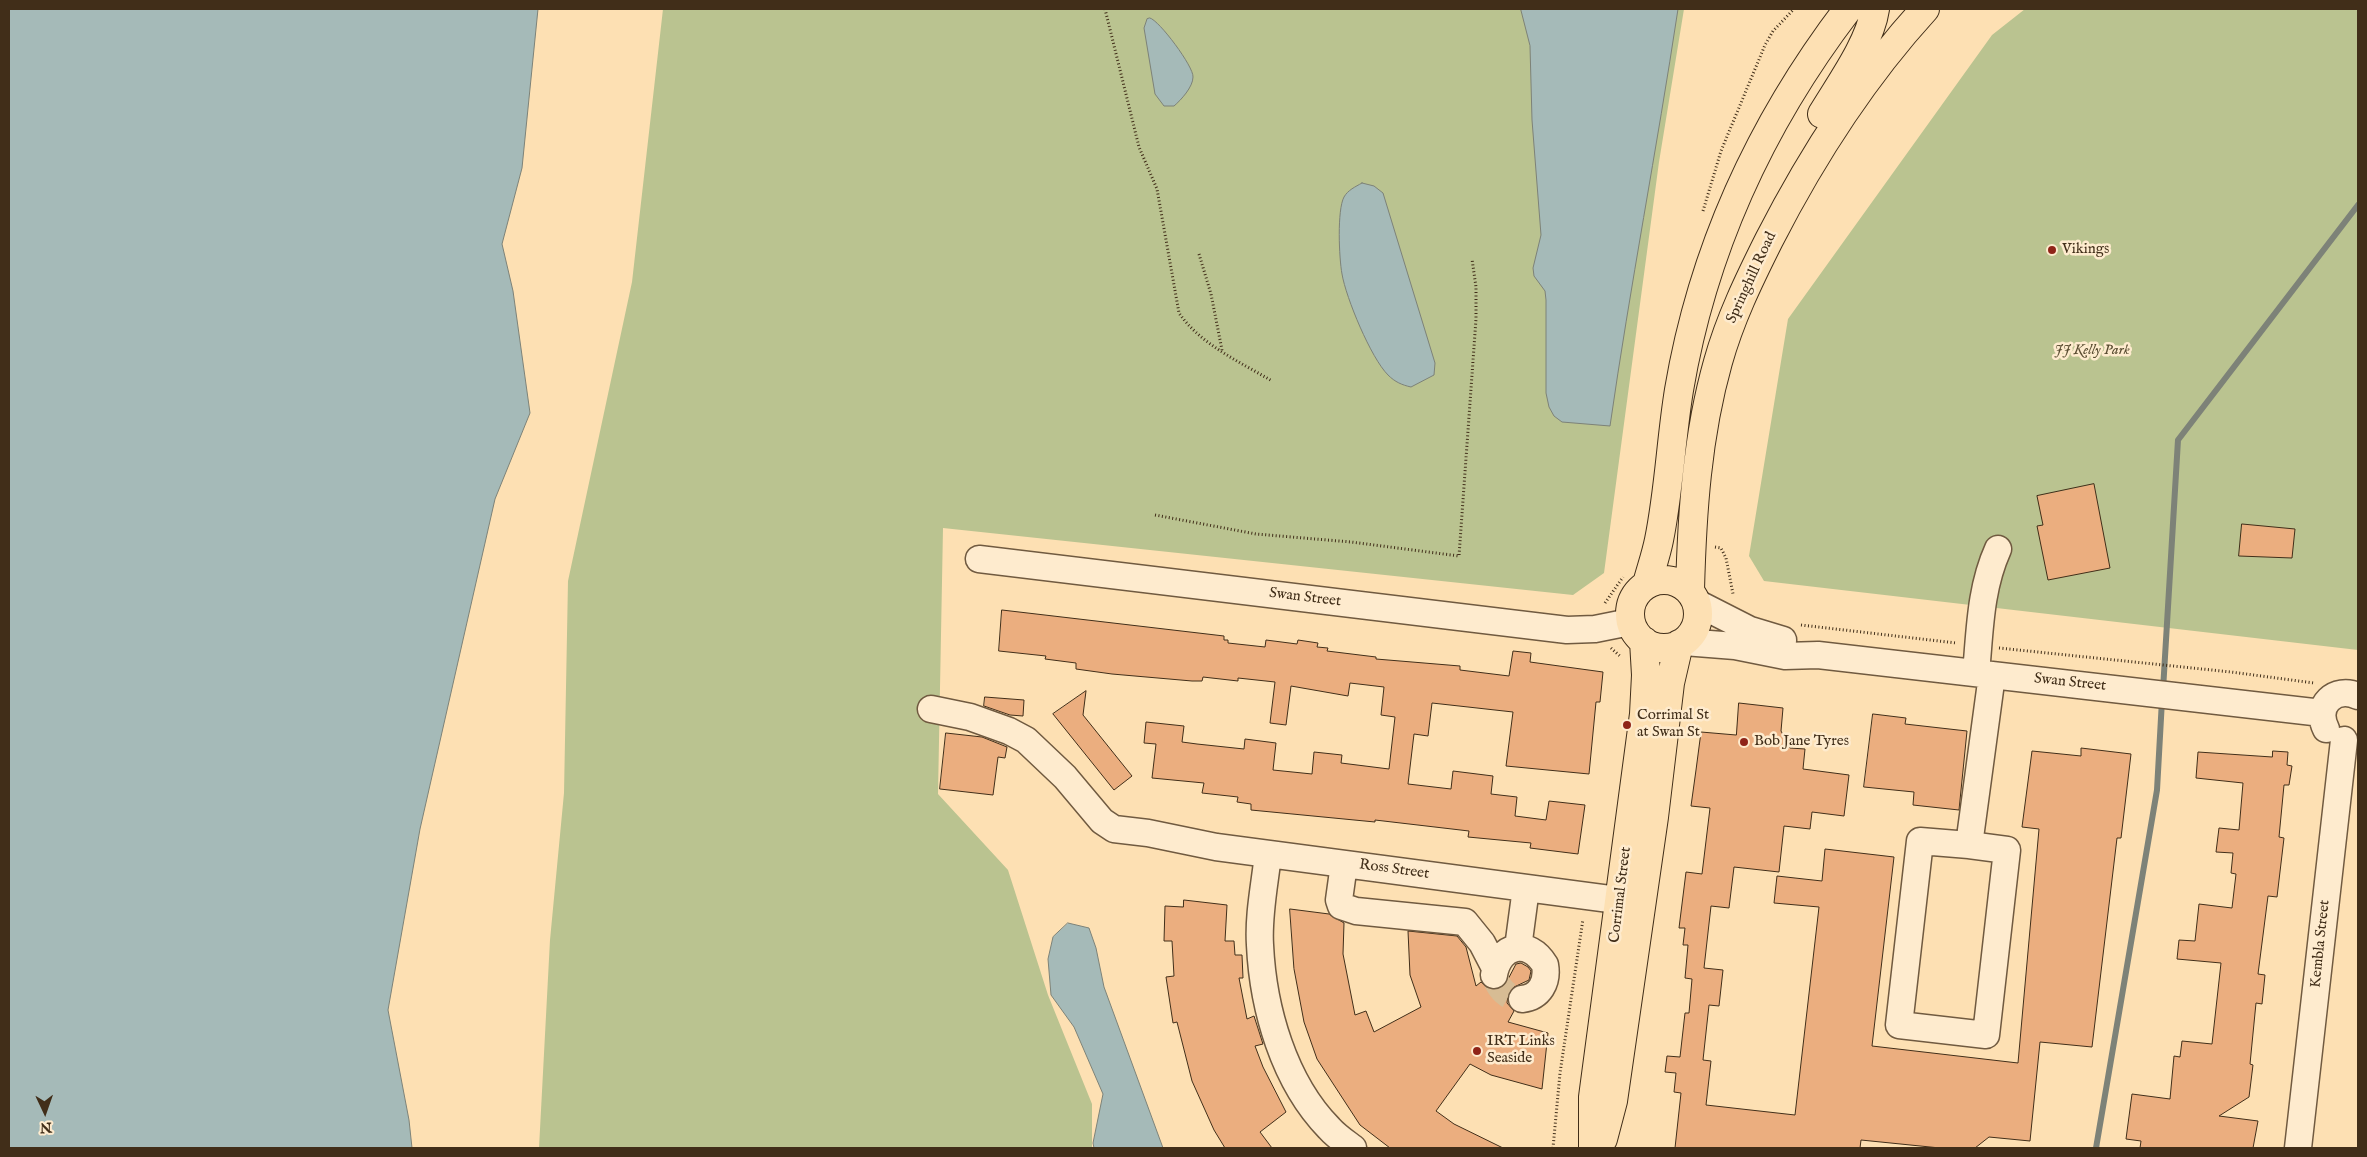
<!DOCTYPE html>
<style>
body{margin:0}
#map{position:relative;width:2367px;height:1157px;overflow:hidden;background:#fde0b3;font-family:"IM FELL English",serif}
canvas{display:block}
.frame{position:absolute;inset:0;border:10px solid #412e19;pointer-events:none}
.north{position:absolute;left:20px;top:1087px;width:50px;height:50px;-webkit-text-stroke:4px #feebce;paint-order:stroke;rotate:177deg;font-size:14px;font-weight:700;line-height:20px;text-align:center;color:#412e19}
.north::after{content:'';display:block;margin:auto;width:18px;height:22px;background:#412e19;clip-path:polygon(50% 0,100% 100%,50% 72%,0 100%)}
</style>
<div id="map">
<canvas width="2367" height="1157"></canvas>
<div class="frame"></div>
<div class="north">N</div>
</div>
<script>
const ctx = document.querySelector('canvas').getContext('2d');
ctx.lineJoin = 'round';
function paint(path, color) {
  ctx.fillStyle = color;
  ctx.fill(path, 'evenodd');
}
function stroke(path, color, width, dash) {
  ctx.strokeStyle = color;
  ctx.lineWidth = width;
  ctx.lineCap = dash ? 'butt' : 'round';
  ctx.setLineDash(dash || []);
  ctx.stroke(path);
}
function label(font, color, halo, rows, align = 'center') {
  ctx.font = font + ' "IM FELL English",serif';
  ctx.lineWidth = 5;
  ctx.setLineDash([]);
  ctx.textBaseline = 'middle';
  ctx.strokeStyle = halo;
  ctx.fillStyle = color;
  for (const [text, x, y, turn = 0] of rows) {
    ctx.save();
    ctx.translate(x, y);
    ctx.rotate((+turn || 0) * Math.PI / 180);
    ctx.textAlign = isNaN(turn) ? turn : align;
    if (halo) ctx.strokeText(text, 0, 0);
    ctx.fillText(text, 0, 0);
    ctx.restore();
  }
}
paint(new Path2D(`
 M 663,9 L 1684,9 L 1659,162 L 1604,573 L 1573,595 L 943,528 L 938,794 L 1008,870 L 1048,995 L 1092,1104 L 1092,1148 L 539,1148 L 550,940 L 564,793 L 568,581 L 632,282 Z
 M 2025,9 L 2358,9 L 2358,650 L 1764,581 L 1749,556 L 1788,319 L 1992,35 Z`), '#bac390');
const water = new Path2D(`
 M 9,9 L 538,9 L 522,168 L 502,244 L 513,291 L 530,413 L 495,499 L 420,829 L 388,1010 L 409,1120 L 412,1148 L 9,1148 Z
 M 1521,9 L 1678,9 C 1657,148 1630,287 1610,426 L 1562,422 L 1554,416 L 1549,407 L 1546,393 L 1546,300 L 1545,291 L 1534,276 L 1533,268 L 1541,235 L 1532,120 L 1530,46 Z
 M 1150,18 C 1159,20 1194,67 1193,77 C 1193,87 1181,100 1174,106 L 1164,106 L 1155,94 L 1144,28 L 1147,19 Z
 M 1362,183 L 1374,186 L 1383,193 L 1435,363 L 1434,375 L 1411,387 C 1402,385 1395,382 1388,375 C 1371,358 1346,298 1342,274 C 1339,258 1337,210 1344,197 C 1348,190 1355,187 1362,183 Z
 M 1068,923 L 1089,928 L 1096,948 L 1104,987 L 1163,1148 L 1094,1148 L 1093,1143 L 1103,1094 L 1074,1027 L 1051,995 L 1048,959 L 1053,937 Z`);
paint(water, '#a5bab8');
stroke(water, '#7d8278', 1);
stroke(new Path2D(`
 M 2163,690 L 2178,440 L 2358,205
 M 2096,1148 L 2157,790 L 2162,700`), '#7d8278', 6);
const building = new Path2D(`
 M 2094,484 L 2110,568 L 2048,580 L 2037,526 L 2043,525 L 2037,496 Z
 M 2242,524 L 2295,529 L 2292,558 L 2239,556 Z
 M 1002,610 L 1224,636 L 1224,640 L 1228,640 L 1228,643 L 1265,647 L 1266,640 L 1297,644 L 1298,640 L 1318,643 L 1317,647 L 1328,648 L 1327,651 L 1376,657 L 1376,659 L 1460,666 L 1460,670 L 1509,676 L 1513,651 L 1531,653 L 1530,662 L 1603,672 L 1600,702 L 1596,702 L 1589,774 L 1506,766 L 1513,712 L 1432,703 L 1428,736 L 1414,734 L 1408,784 L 1451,789 L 1453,771 L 1493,776 L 1491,794 L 1517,797 L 1515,816 L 1546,820 L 1549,801 L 1585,805 L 1578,854 L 1530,848 L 1531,843 L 1468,837 L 1469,831 L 1375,820 L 1375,822 L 1251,810 L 1251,804 L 1237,802 L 1238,797 L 1202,793 L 1204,783 L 1152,778 L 1156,744 L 1144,743 L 1146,722 L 1184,726 L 1182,742 L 1197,744 L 1244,749 L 1245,739 L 1276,743 L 1273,770 L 1312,774 L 1314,752 L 1342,755 L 1341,763 L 1389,769 L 1395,717 L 1381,715 L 1384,687 L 1350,683 L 1348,696 L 1291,686 L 1286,725 L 1270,723 L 1275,682 L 1238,678 L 1238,681 L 1203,677 L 1202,681 L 1192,681 L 1112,674 L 1076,669 L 1076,663 L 1045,659 L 1046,656 L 999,651 Z
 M 1086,691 L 1083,715 L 1132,776 L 1114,790 L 1053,714 Z
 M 985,697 L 1024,700 L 1023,716 L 1010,715 L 984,706 Z
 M 1739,703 L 1783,708 L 1781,731 L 1790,748 L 1805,749 L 1803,769 L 1849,775 L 1844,816 L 1812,812 L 1810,829 L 1784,826 L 1779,872 L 1734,867 L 1729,908 L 1711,906 L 1704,968 L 1723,970 L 1719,1006 L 1709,1005 L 1703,1060 L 1711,1061 L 1706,1105 L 1795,1115 L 1819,907 L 1774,903 L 1777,876 L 1822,881 L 1825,849 L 1894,857 L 1872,1046 L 2018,1063 L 2039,829 L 2022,827 L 2032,751 L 2081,756 L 2081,748 L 2131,754 L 2121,838 L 2117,838 L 2092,1047 L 2040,1042 L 2030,1141 L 1989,1137 L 1975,1148 L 1940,1148 L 1861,1140 L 1860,1148 L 1675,1148 L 1681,1093 L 1674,1092 L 1676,1073 L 1665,1072 L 1667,1056 L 1680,1057 L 1685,1013 L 1689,1013 L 1692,979 L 1685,978 L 1688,945 L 1683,945 L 1685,928 L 1679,928 L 1686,872 L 1702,874 L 1710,808 L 1691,806 L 1696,770 L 1701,732 L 1736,735 Z
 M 1873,714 L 1906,718 L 1905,724 L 1967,731 L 1959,810 L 1913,805 L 1914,792 L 1864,787 Z
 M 946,733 L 982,737 L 1007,747 L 1005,758 L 998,757 L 993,795 L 940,789 Z
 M 2273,751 L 2288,752 L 2287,765 L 2292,766 L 2289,785 L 2284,785 L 2279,837 L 2284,838 L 2277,897 L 2268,896 L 2262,943 L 2258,974 L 2265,975 L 2262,1004 L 2256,1003 L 2250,1064 L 2253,1065 L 2249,1097 L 2219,1116 L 2258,1121 L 2253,1148 L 2140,1148 L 2141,1141 L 2126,1139 L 2132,1094 L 2170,1099 L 2174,1056 L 2180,1057 L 2182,1041 L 2212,1044 L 2221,963 L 2177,959 L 2179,940 L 2195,941 L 2199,904 L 2232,908 L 2236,874 L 2231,873 L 2233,853 L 2216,852 L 2219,828 L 2239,830 L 2243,783 L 2196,778 L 2198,752 L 2272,757 Z
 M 1184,900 L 1227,905 L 1225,941 L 1234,941 L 1235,955 L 1242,955 L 1243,978 L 1239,978 L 1247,1019 L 1254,1016 L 1263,1044 L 1255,1046 L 1263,1067 L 1286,1112 L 1260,1132 L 1272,1148 L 1225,1148 L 1214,1130 L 1192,1081 L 1177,1022 L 1173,1023 L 1166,977 L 1174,976 L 1172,941 L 1164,941 L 1165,906 L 1183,907 Z
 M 1290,909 L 1329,914 L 1344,923 L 1343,954 L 1355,1015 L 1366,1011 L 1374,1032 L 1421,1007 L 1410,975 L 1408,931 L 1457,936 L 1466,947 L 1476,986 L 1481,982 L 1489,989 L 1498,989 L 1505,985 L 1516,964 L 1521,963 L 1528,967 L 1531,971 L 1529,980 L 1512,988 L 1508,994 L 1507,1003 L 1514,1011 L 1508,1022 L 1548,1033 L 1542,1089 L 1491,1075 L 1470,1064 L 1436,1111 L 1454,1124 L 1503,1148 L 1390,1148 L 1360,1125 L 1317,1059 L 1304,1022 L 1294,969 Z`);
paint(building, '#ebae7f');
stroke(building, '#412e19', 1);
stroke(new Path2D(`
 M 1494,975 C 1499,989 1506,998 1522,999`), '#d7bc94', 26, [26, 13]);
const minor = new Path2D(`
 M 979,559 L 1567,630 L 1595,629 L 1630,622
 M 1697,603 L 1750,630 L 1783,640
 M 1684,642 L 1735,646 L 1785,656 L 1818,655 L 2322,713
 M 1976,673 C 1980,630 1980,589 1998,549
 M 931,709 L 970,717 L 1009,731 L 1026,740 L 1065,777 L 1102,821 L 1114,829 L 1148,833 L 1216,847 L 1640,903
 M 2326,729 C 2314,705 2335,686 2358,696
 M 1969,845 L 1920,841 L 1899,1025 L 1986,1035 L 2007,850 L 1969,845 L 1992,675
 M 1268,854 C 1265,883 1258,915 1260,945 C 1263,1009 1284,1082 1329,1128 C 1336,1136 1345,1142 1353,1148
 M 1344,864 L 1339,900 L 1341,906 L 1356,911 L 1465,922 L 1482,943 L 1495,968
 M 1518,948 L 1526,888
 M 1494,975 C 1499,944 1529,938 1545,965 C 1548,982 1540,997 1522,999
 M 2298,1148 L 2344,740`);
const major = new Path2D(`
 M 1822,114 C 1840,84 1870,43 1875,9
 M1630 614a34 34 0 1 1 68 0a34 34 0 1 1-68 0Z
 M 1647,584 C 1651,569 1656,555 1659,540 C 1669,491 1671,439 1679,390 C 1703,248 1761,123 1848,9
 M 1690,590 C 1692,514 1697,436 1718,362 C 1730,319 1749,280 1769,240 C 1812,156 1862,78 1925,9
 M 1603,1139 L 1613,1101 L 1654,817 L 1670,683 L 1679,644
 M 1593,1148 L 1593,1097 L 1644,714 L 1646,675 L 1644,641`);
stroke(minor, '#705a40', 29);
stroke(major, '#412e19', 30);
stroke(new Path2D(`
 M 1105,9 L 1139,147 L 1157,189 L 1179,313 C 1200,344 1240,362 1272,381
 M 1703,211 L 1721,151 L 1765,45 L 1773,31 L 1794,9
 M 1199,254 L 1211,294 L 1222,350
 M 1155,515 L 1256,534 L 1351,542 L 1459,556 L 1476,319 L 1476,287 L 1472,259
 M 1715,547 L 1721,548 L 1726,558 L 1733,594
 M 1605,603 L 1623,577
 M 1801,625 L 1956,643
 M 1611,648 L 1621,657
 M 1999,648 L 2231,672 L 2314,683
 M 1553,1148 L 1560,1073 L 1583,919`), '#412e19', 3, [1, 2.5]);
stroke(minor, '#feebce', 26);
stroke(major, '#fde0b3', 28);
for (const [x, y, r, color] of [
 [2052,250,5,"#8f2418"],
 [1627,725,5,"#8f2418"],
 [1744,742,5,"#8f2418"],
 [1477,1051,5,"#8f2418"]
]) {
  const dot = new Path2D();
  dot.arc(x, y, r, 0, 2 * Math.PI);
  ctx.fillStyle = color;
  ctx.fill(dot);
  stroke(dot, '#feebce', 2);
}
label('15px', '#412e19', '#feebce', [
 ["Vikings",2062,250],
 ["Corrimal St",1637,716],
 ["at Swan St",1637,733],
 ["Bob Jane Tyres",1754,742],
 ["IRT Links",1487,1042],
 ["Seaside",1487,1059]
], 'left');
label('15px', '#412e19', '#feebce', [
 ["Springhill Road",1752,278,-65],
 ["Swan Street",1305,598,7],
 ["Swan Street",2070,683,6],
 ["Ross Street",1394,870,8],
 ["Corrimal Street",1621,895,-83],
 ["Kembla Street",2321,944,-84]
]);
label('italic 15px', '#594c31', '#feebce', [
 ["JJ Kelly Park",2092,351]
]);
</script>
